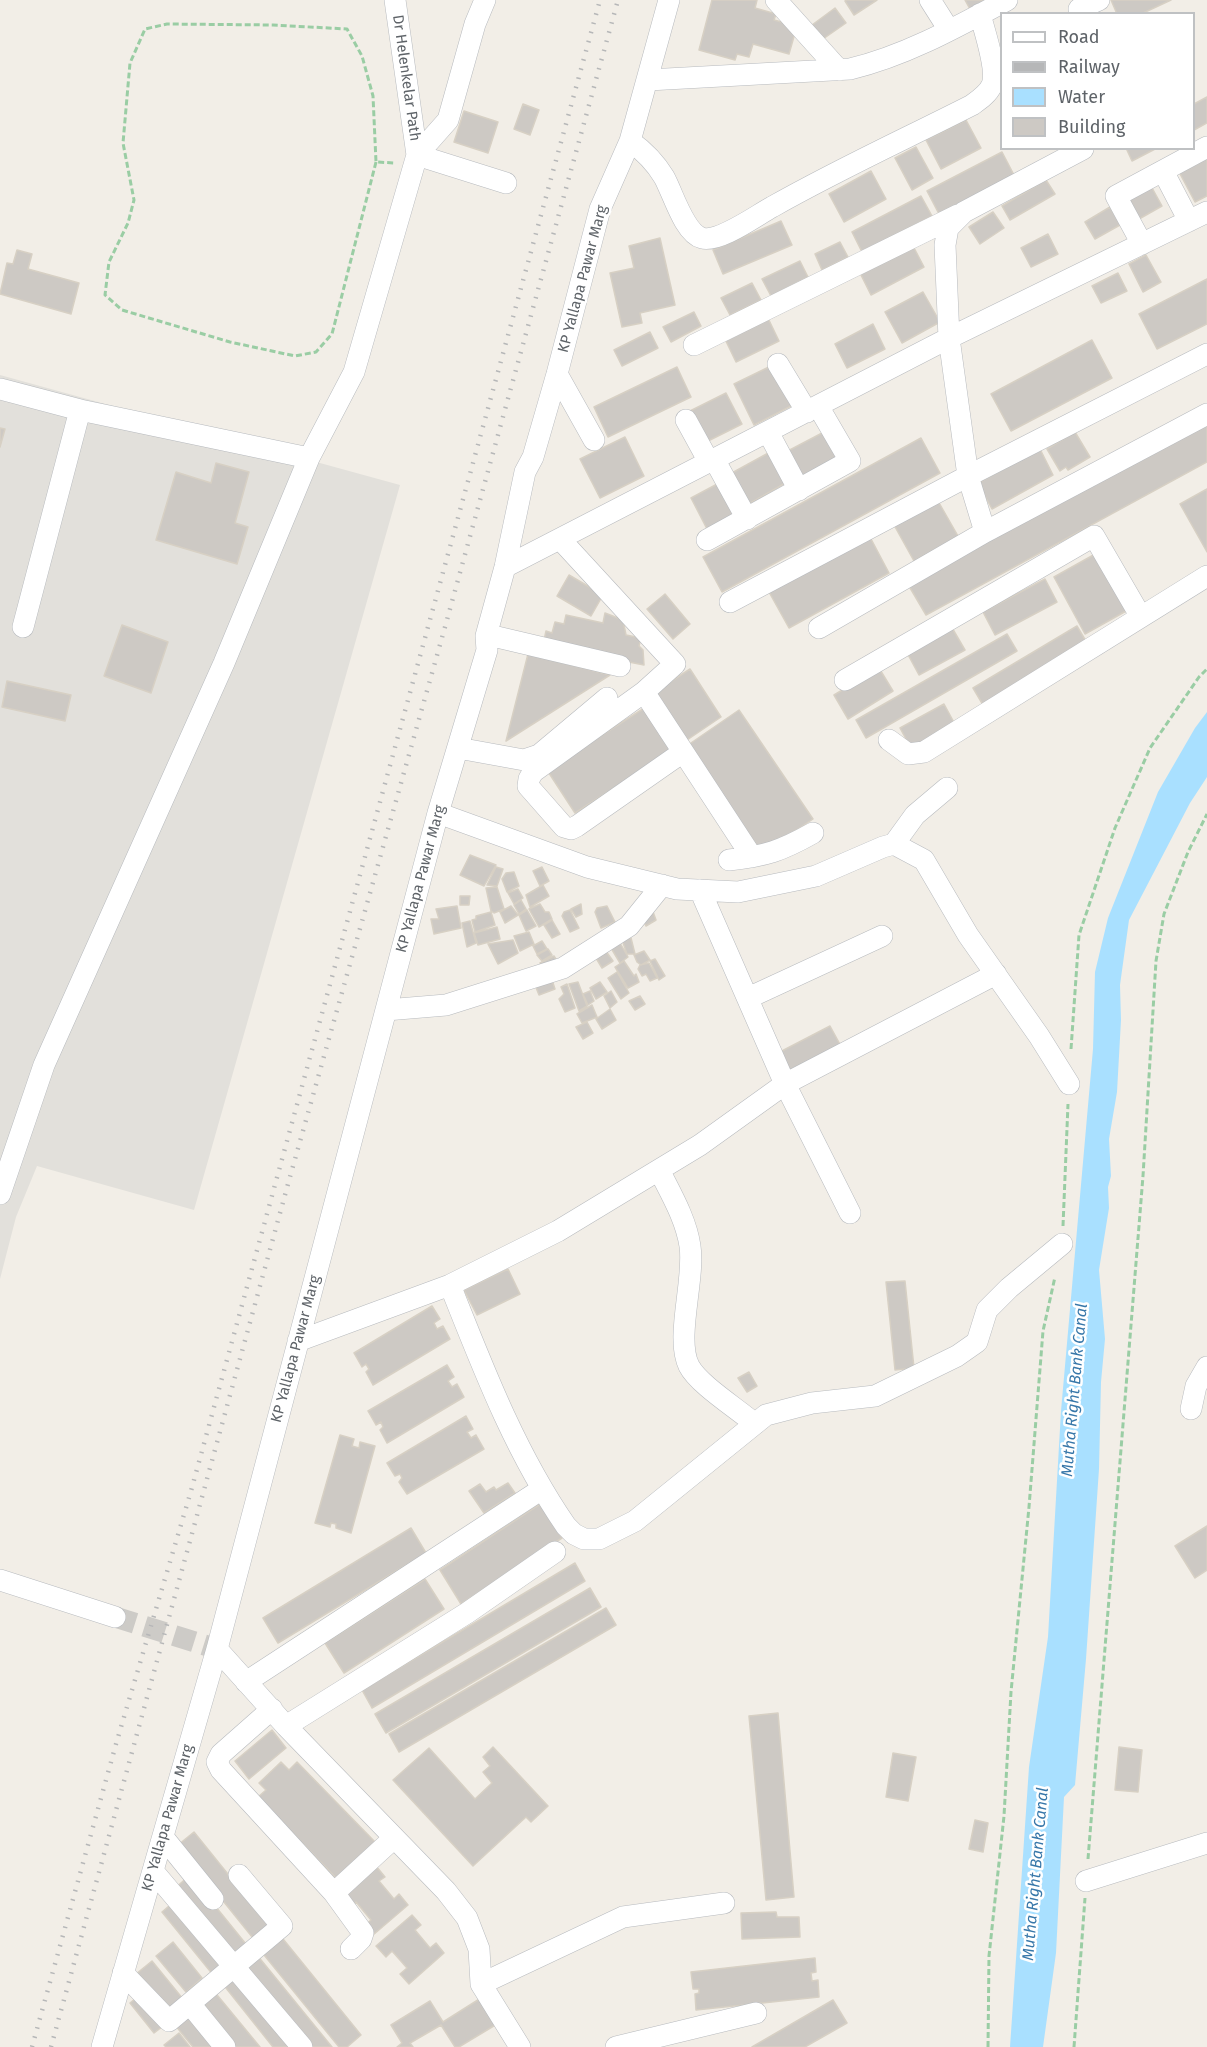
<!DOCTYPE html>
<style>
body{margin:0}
#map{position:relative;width:1207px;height:2047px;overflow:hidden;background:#f2eee7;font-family:"Fira Sans",sans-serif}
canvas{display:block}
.legend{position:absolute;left:1000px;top:12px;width:195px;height:138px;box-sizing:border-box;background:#fff;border:2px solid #bfc1c3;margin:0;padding:8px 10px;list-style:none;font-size:18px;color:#5e6368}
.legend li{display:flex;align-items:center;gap:12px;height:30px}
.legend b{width:30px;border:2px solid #bfc1c3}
</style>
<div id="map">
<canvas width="1207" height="2047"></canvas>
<ul class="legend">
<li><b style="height:8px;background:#fff"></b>Road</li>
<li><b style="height:8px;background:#b6b7b8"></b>Railway</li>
<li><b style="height:16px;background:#a9e0ff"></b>Water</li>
<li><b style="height:16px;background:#cdc9c4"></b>Building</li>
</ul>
</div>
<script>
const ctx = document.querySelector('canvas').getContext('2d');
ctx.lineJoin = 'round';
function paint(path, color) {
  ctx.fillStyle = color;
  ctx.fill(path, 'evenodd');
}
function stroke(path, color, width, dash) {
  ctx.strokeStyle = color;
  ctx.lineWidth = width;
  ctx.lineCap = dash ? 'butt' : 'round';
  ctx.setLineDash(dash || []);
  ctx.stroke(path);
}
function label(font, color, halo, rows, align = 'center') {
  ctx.font = font + ' "Fira Sans",sans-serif';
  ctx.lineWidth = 5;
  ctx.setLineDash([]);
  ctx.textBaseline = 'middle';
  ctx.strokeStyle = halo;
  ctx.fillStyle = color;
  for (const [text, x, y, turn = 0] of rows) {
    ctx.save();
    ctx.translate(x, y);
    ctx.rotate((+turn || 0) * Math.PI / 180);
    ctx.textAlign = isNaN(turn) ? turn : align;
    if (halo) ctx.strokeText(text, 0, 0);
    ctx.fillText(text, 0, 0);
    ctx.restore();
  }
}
paint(new Path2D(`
 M 0,375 L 400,485 L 194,1210 L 37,1166 L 16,1217 L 0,1279 Z`), '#e2e0db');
paint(new Path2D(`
 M 1207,712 L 1207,777 L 1190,803 L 1129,920 L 1120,985 L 1121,1020 L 1117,1092 L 1109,1139 L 1111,1176 L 1108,1187 L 1109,1208 L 1099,1270 L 1105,1339 L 1101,1382 L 1099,1469 L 1086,1659 L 1075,1785 L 1064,1797 L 1056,1953 L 1043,2047 L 1010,2047 L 1029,1767 L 1048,1637 L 1061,1411 L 1093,1049 L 1095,972 L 1108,918 L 1158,792 L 1195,728 Z`), '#a9e0ff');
const building = new Path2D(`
 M 712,0 L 757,0 L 755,8 L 776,14 L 774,20 L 797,26 L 789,54 L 753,44 L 749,57 L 737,54 L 735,60 L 699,50 Z
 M 847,0 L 877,0 L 854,15 L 845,1 Z
 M 965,0 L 991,0 L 971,11 Z
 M 1111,0 L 1171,0 L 1141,14 L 1117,14 Z
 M 835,8 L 846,23 L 823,39 L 812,25 Z
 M 1207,97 L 1207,123 L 1194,130 L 1194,104 Z
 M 523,104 L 539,110 L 530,135 L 514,129 Z
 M 464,111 L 498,122 L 488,153 L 454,142 Z
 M 966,120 L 981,148 L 941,169 L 926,140 Z
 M 916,147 L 933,178 L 912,190 L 895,158 Z
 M 1126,148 L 1157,148 L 1132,161 Z
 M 1002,152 L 1014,175 L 939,214 L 927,191 Z
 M 1207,155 L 1207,196 L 1195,202 L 1178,170 Z
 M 871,171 L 886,199 L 844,222 L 829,194 Z
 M 1046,180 L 1055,194 L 1010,220 L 1002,206 Z
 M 1151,186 L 1162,206 L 1139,219 L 1128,198 Z
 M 921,196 L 932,216 L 862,252 L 852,232 Z
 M 1110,207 L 1120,225 L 1095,239 L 1085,222 Z
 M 993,212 L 1004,228 L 980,244 L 969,227 Z
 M 781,221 L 792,245 L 723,274 L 713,250 Z
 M 1048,234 L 1058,254 L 1031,267 L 1021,248 Z
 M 660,238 L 675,305 L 640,313 L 642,323 L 622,327 L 610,273 L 634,268 L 629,246 Z
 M 840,242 L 848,257 L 822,270 L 815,254 Z
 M 911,242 L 924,267 L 871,295 L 858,269 Z
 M 17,250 L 32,254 L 28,269 L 79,283 L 71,314 L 0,294 L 7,263 L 13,264 Z
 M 1146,255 L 1161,282 L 1143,292 L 1129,264 Z
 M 800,261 L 808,277 L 771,296 L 762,279 Z
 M 1118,273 L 1127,291 L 1101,303 L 1092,286 Z
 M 1207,279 L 1207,324 L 1157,349 L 1139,314 Z
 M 752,283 L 761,300 L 730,315 L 721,298 Z
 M 923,292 L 940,322 L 902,343 L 885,312 Z
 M 694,312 L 701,326 L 671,342 L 663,327 Z
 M 766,314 L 779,341 L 736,362 L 723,335 Z
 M 873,324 L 885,349 L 847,368 L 835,344 Z
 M 650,332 L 658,348 L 622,366 L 614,350 Z
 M 1092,340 L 1112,378 L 1011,431 L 991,394 Z
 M 773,365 L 793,405 L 754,425 L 734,384 Z
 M 677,367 L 691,397 L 608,437 L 594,407 Z
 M 726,393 L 742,424 L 704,443 L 688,412 Z
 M 1207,416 L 1207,462 L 926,615 L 906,581 Z
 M 0,428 L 5,429 L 0,447 Z
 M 824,432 L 839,458 L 799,480 L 784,453 Z
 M 1075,432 L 1090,457 L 1068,470 L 1066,467 L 1060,471 L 1047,449 Z
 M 625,437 L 644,476 L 600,498 L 580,459 Z
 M 921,438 L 940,473 L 722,592 L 703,557 Z
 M 1040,449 L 1053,475 L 992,509 L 978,483 Z
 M 772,451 L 789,481 L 747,505 L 730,474 Z
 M 216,463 L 249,472 L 235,523 L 248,527 L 237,564 L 156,540 L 176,472 L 211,483 Z
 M 721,482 L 737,513 L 707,529 L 691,498 Z
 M 1207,489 L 1207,552 L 1180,504 Z
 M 938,501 L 958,536 L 914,561 L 894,525 Z
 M 870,537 L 889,573 L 789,628 L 769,592 Z
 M 1097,553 L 1128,610 L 1085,634 L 1054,577 Z
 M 569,575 L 603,595 L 591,616 L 557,596 Z
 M 1045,579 L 1057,602 L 995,635 L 983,612 Z
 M 665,594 L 690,624 L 673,639 L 647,609 Z
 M 605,613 L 623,620 L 626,635 L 641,638 L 639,646 L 643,650 L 644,665 L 543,645 L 546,631 L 552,633 L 555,622 L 564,624 L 566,615 L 603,623 Z
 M 122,625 L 168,642 L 151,693 L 104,676 Z
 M 951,626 L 965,650 L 919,675 L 906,651 Z
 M 1077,626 L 1090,648 L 986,710 L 973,688 Z
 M 1007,634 L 1017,651 L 866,738 L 856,720 Z
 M 528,654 L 610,675 L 506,741 Z
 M 879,668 L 893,691 L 848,719 L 834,695 Z
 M 690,669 L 721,717 L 687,740 L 655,692 Z
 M 7,681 L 71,695 L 65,721 L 2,707 Z
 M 944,704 L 957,728 L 913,752 L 900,728 Z
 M 646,707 L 673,750 L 575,813 L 547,770 Z
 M 739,710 L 813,819 L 762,853 L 688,745 Z
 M 470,855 L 496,865 L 484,886 L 460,875 Z
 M 496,867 L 503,869 L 497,886 L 487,885 Z
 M 542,867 L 549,881 L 540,886 L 533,871 Z
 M 514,872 L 519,886 L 507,892 L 502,879 L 506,873 Z
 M 543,885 L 549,896 L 530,907 L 526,895 Z
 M 497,887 L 504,909 L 494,913 L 491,911 L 486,888 Z
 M 518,889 L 523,898 L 514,904 L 508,893 Z
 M 460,896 L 470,896 L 469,905 L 460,905 Z
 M 521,900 L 526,909 L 519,914 L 514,905 Z
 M 540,904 L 545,912 L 549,912 L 552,919 L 539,927 L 529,909 Z
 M 581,904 L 582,914 L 576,917 L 571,909 Z
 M 457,906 L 461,928 L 434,934 L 431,919 L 439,919 L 436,909 Z
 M 511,906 L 518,915 L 505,923 L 500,912 Z
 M 607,906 L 615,922 L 601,928 L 595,912 L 597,908 Z
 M 652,909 L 656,920 L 646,926 L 640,914 Z
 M 527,910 L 536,926 L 526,931 L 519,915 Z
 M 570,910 L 579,928 L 570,932 L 562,916 L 564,912 Z
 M 491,912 L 495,925 L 475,932 L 472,920 L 476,919 L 476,916 Z
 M 552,920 L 560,934 L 552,938 L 544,925 Z
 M 470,921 L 476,943 L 467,947 L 462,923 Z
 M 497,927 L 500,939 L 478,945 L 474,933 Z
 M 529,932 L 534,944 L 520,951 L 514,936 Z
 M 631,938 L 635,954 L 627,954 L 622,940 Z
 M 513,940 L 518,953 L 498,964 L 488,944 Z
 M 542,941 L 547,949 L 537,954 L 533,946 Z
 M 620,943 L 628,957 L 620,963 L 611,948 Z
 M 603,947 L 613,961 L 602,968 L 593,953 Z
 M 548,949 L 552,955 L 542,961 L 537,955 Z
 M 644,951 L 650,960 L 641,965 L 637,962 L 634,955 Z
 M 554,956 L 560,966 L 545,973 L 540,963 Z
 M 655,959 L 665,976 L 659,980 L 650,961 Z
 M 624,961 L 634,976 L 636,974 L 639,982 L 628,988 L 615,967 Z
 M 649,963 L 657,978 L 650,981 L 646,974 L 642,976 L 638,969 L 640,965 Z
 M 617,972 L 629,993 L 621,999 L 608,978 Z
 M 550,974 L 555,989 L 539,995 L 533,980 Z
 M 578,982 L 587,1006 L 579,1011 L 569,984 Z
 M 600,982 L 607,992 L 596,999 L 590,988 Z
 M 567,984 L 575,1008 L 565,1012 L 559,999 L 564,994 L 561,987 Z
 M 590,991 L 594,1001 L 588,1005 L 583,994 Z
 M 611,991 L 617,1002 L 610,1008 L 604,996 Z
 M 640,996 L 645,1004 L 635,1010 L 629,1001 Z
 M 592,1005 L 597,1017 L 582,1023 L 577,1014 Z
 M 610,1009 L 616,1020 L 602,1029 L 596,1019 Z
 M 587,1022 L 593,1033 L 583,1039 L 576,1027 Z
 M 830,1026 L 842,1048 L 789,1075 L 778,1053 Z
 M 508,1269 L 520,1294 L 477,1315 L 464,1290 Z
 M 905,1281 L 914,1368 L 895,1370 L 886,1282 Z
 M 432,1306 L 440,1319 L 434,1323 L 437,1329 L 443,1326 L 450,1339 L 373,1385 L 366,1372 L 369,1369 L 366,1364 L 362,1367 L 354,1353 Z
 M 447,1365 L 454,1377 L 448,1381 L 452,1387 L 457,1384 L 464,1397 L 387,1443 L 380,1430 L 383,1427 L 381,1422 L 376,1425 L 368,1411 Z
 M 749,1372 L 757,1386 L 747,1392 L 738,1378 Z
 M 466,1416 L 473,1429 L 467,1432 L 471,1438 L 476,1435 L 484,1449 L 407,1494 L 399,1482 L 402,1478 L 400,1474 L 395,1476 L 387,1463 Z
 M 340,1435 L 354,1439 L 352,1446 L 359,1448 L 360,1442 L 375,1446 L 351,1533 L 336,1528 L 336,1524 L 331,1523 L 330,1527 L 315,1523 Z
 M 508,1483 L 515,1493 L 484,1513 L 469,1491 L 480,1484 L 486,1492 L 494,1487 L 496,1490 Z
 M 540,1504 L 562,1538 L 461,1604 L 440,1570 Z
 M 1207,1526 L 1207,1570 L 1195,1578 L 1175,1546 Z
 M 411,1528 L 426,1553 L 278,1643 L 263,1618 Z
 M 575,1563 L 585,1581 L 372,1708 L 362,1690 Z
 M 425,1579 L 444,1609 L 344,1673 L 325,1643 Z
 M 590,1588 L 601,1607 L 386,1733 L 375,1714 Z
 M 606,1608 L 616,1625 L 399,1752 L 389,1734 Z
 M 778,1713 L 794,1897 L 766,1900 L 749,1716 Z
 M 272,1730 L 286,1748 L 249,1779 L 235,1761 Z
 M 493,1747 L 548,1806 L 531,1822 L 526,1817 L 473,1866 L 393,1780 L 429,1748 L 475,1799 L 492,1783 L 483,1772 L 490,1766 L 483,1757 Z
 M 1119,1747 L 1142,1750 L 1138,1792 L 1115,1790 Z
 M 893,1753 L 916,1757 L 908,1801 L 886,1797 Z
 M 281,1762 L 289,1770 L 297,1762 L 378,1845 L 340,1882 L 258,1797 L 266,1790 L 259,1783 Z
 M 975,1820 L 988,1823 L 983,1852 L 969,1849 Z
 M 194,1832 L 273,1930 L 257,1943 L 178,1845 Z
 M 376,1866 L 385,1877 L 379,1881 L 394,1899 L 399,1894 L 408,1905 L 373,1935 L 365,1925 L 371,1920 L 356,1902 L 350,1908 L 340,1897 Z
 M 190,1875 L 250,1949 L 232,1963 L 173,1890 Z
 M 176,1900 L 228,1965 L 214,1976 L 162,1912 Z
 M 776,1912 L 777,1917 L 799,1917 L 800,1937 L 742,1939 L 741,1913 Z
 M 412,1915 L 421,1925 L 415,1930 L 430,1948 L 436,1943 L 444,1953 L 409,1984 L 400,1974 L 407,1968 L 392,1951 L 386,1957 L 376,1946 Z
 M 279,1934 L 361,2035 L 347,2047 L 339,2047 L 260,1950 Z
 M 173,1942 L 202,1978 L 186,1992 L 156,1956 Z
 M 257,1955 L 332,2047 L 310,2047 L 244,1966 Z
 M 815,1958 L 816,1972 L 811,1973 L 812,1981 L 818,1980 L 819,1997 L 696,2010 L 695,1994 L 699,1993 L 699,1989 L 693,1989 L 691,1972 Z
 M 152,1961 L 183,1999 L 167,2012 L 136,1974 Z
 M 236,1972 L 296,2047 L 273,2047 L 222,1983 Z
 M 213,1990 L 260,2047 L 234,2047 L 197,2002 Z
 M 141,1994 L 166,2024 L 154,2033 L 130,2003 Z
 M 481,1998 L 497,2024 L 459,2047 L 455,2047 L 441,2025 L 410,2043 L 413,2047 L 397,2047 L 402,2043 L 391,2025 L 430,2001 L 443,2022 Z
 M 833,2000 L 847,2023 L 805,2047 L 752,2047 Z
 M 190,2013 L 218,2047 L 193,2047 L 175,2025 Z
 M 179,2033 L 190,2047 L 166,2047 L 164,2045 Z`);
paint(building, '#cdc9c4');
stroke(building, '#d7d0c4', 1.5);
stroke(new Path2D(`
 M 115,1617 L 217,1649`), '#cdcbc7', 21, [21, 10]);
const minor = new Path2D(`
 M 395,0 L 417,155
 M 776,0 L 839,70
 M 930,0 L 949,30
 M 1079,9 L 1099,0
 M 648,80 L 850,69 C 905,56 957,27 1007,0
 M 630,141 C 644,151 655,162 664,177 C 673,193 684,233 702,238 C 719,243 757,215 772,207 C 837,170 905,139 972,105 C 979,100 988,94 992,85 C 998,70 984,30 980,14
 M 417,155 L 506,183
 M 1163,171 L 1189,221
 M 1142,244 L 1116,196 L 1207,147
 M 694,345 L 958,215
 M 778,364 L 807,412
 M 557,374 L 594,440
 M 0,389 L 80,410 L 309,458
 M 686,420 L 709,462
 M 768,432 L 799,490
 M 714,459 L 747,519
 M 985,532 L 968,476 L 949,338 L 945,245 L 948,228 L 964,212 L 1083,149
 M 560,539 L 675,664 L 644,692
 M 707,540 L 850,461 L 818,406
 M 505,567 L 949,338 L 1207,212
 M 730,602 L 968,476 L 1207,354
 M 23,627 L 80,410
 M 819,628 L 985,532 L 1207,414
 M 497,637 L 620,666
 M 845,680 L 1094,536 L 1141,617
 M 889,740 L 908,754 L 924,752 L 1207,576
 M 458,748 L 524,760 L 539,755 L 607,698
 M 683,752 L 577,826 L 571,829 L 564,827 L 528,786 L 529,779 L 533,772 L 644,692 L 752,857
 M 438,813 L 587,867 L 677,889 L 738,892 L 816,876 L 883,847 L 894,844 L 915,815 L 947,788
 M 894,844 L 924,860 L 968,935 L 1039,1036 L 1069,1084
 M 729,860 C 766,856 781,851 813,833
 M 700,890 L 785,1084 L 850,1213
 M 748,998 L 882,936
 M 386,1010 L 446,1005 L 563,968 L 629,926 L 662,885
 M 659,1170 C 671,1194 686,1219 690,1246 C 695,1280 675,1338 689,1366 C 699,1385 738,1409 755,1424
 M 0,1194 L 44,1065 L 224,663 L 309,458 L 354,372 L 417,155 L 448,120 L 475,24 L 485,0
 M 450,1285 C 483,1368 515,1452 566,1526 L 574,1534 L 584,1539 L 599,1539 L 635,1521 L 766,1415 L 812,1403 L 875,1396 L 957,1356 L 977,1342 L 987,1310 L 1009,1288 L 1062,1244
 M 298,1341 L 450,1285 L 558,1231 L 700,1145 L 785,1084 L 996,974
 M 1191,1409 L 1196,1386 L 1207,1367
 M 0,1580 L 115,1617
 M 217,1649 L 286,1726 L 446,1891 L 467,1918 L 479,1949 L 481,1984 L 520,2047
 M 246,1682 L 542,1489
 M 272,1709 L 221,1754 L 217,1762 L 221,1770 L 334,1893 L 363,1933 L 361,1939 L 351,1949
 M 286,1726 L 467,1613 L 555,1552
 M 163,1837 L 213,1899
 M 153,1871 L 302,2047
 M 1086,1881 L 1207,1843
 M 334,1893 L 394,1838
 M 123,1973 L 169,2021 L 282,1926 L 239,1875
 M 481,1984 L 623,1917 L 724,1903
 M 190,2004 L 225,2047
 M 102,2047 L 217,1649 L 438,813 L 487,650 L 486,636 L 505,567 L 525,472 L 533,457 L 557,374 L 600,209 L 630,141 L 669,0
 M 616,2047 L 756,2013`);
stroke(minor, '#b7babe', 22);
stroke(new Path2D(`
 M 376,162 L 332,334 L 316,352 L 295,356 L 230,342 L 122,310 L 105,295 L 109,262 L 128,223 L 134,200 L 123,143 L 130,63 L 145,29 L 167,24 L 273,25 L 347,29 L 362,56 L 373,96 L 376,162 L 395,163
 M 1071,1049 L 1079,935 L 1115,828 L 1150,748 L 1199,677 L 1207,669
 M 1063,1226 L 1068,1104
 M 1088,1859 L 1143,1176 L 1156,961 L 1164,914 L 1188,852 L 1207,814
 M 988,2047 L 989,1956 L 1004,1816 L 1011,1692 L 1029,1507 L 1043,1331 L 1055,1277
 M 1074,2047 L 1085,1898`), '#9acda4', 3, [6, 3]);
stroke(minor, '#fff', 21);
stroke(new Path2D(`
 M 32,2047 L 116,1744 L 191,1491 L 600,0
 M 51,2047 L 288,1184 L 445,627 L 618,0`), '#b6b7b8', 4.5, [1.5, 8]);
label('15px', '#5e6368', '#fff', [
 ["Dr Helenkelar Path",406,78,82],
 ["KP Yallapa Pawar Marg",583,279,-75],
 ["KP Yallapa Pawar Marg",421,879,-75],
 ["KP Yallapa Pawar Marg",296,1349,-75],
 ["KP Yallapa Pawar Marg",168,1818,-74]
]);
label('italic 16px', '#3777a9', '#fff', [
 ["Mutha Right Bank Canal",1075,1390,-85],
 ["Mutha Right Bank Canal",1036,1874,-85]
]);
</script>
